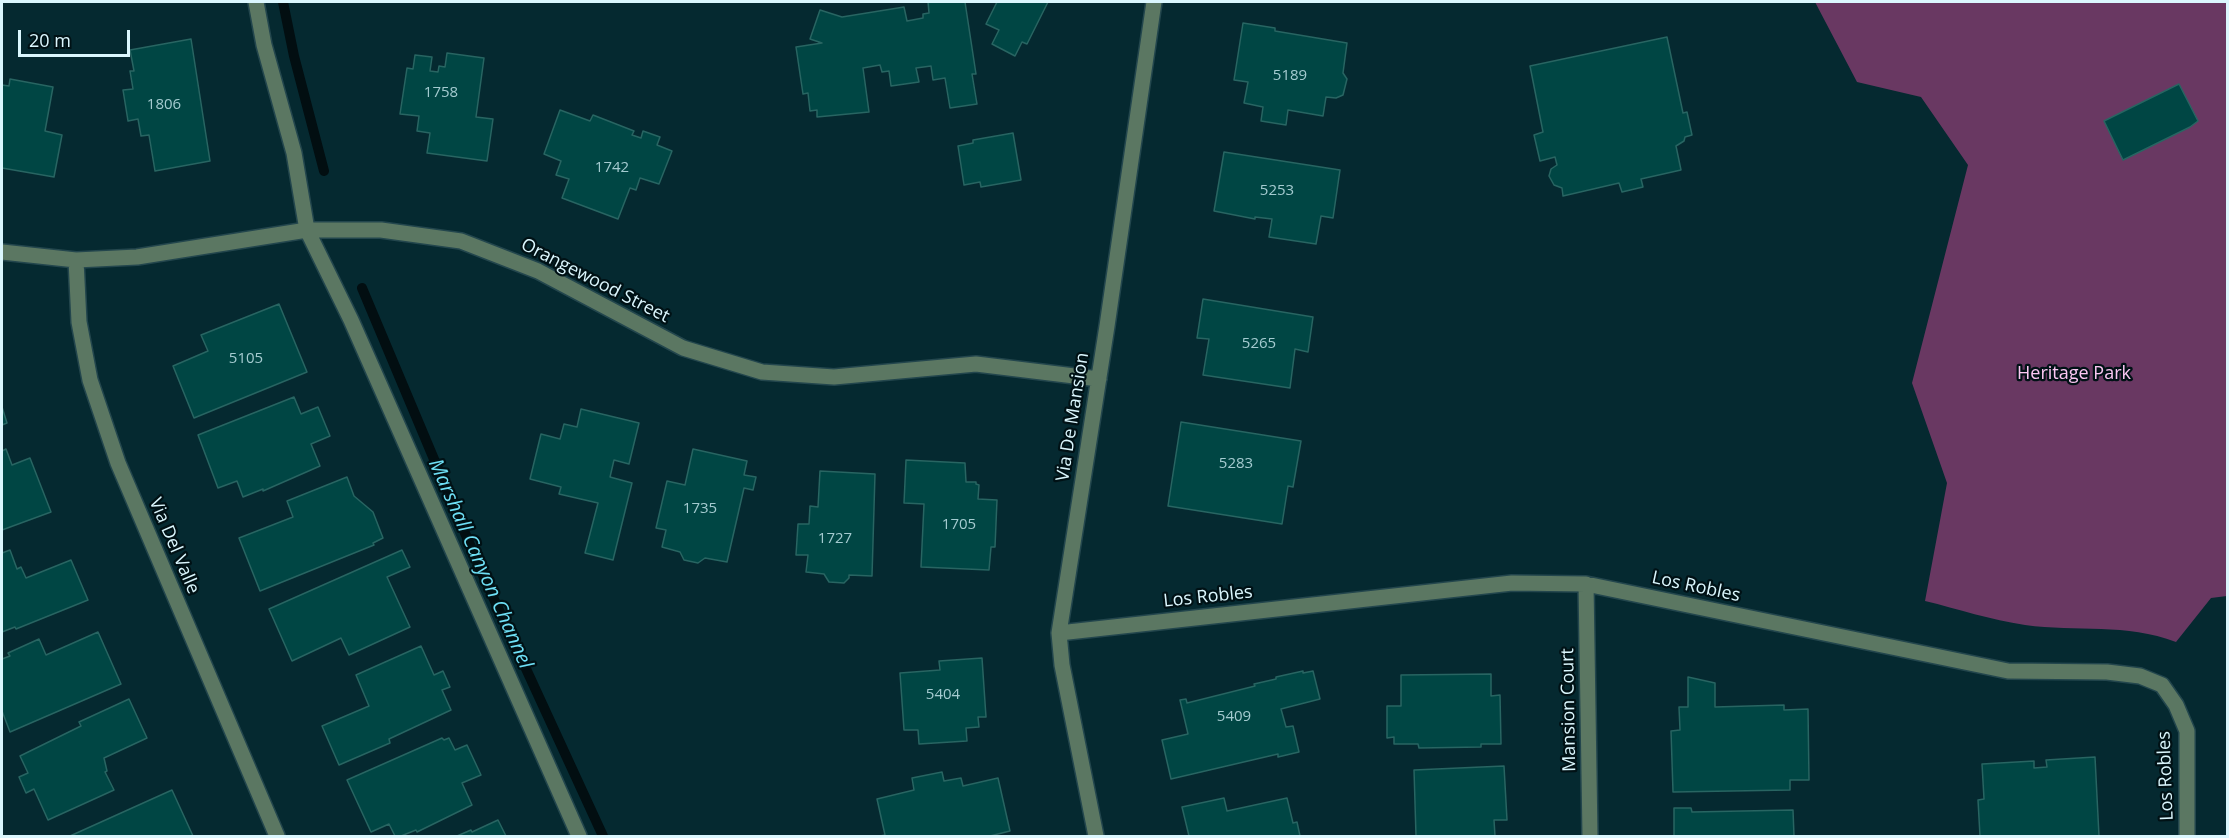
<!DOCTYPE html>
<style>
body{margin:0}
#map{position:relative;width:2229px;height:838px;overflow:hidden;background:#052930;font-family:"Open Sans",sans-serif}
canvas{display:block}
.frame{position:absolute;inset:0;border:3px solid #dbf7fe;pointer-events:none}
.scale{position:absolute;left:18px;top:30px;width:112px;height:27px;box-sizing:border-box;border:3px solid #dbf7fe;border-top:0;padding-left:8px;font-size:18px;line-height:21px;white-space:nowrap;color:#dbf7fe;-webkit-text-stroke:4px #001115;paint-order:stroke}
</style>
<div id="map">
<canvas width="2229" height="838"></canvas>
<div class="frame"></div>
<div class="scale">20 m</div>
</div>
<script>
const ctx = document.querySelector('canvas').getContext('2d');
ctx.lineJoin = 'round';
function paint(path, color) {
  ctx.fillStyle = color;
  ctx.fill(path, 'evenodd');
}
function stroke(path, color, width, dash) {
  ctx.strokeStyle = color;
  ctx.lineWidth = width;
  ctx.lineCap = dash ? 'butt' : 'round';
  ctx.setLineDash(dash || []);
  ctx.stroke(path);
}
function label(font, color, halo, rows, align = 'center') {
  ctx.font = font + ' "Open Sans",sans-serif';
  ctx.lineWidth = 4.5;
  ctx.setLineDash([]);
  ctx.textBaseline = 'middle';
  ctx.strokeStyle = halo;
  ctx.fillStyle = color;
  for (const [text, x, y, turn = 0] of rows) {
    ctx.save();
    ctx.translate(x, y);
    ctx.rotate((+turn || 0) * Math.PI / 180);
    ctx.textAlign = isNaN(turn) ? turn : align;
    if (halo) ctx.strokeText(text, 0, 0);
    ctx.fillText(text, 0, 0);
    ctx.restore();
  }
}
paint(new Path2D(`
 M 1815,2 L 2227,2 L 2227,596 L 2211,598 L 2176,642 C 2126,623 2077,632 2025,625 C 1991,620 1958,609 1925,601 L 1947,483 L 1912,383 L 1968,165 L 1921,97 L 1857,82 Z`), '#693862');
stroke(new Path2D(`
 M 283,2 L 294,56 L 324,171
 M 362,288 L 481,571 L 603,836`), '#020e11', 10);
const building = new Path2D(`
 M 928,2 L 965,2 L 976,74 L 972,74 L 977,104 L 950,108 L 945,78 L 933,80 L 931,66 L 916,68 L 919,82 L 891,86 L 889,71 L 882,72 L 880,65 L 863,68 L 869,112 L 817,117 L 817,110 L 810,111 L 808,93 L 803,94 L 796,47 L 822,43 L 810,39 L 820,10 L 842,17 L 904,7 L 907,21 L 923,18 L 923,14 L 929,13 Z
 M 997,2 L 1048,2 L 1027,44 L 1022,42 L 1015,56 L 992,44 L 999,30 L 986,24 Z
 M 1243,23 L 1275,28 L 1275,31 L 1347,43 L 1343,73 L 1347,79 L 1343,95 L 1336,98 L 1326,97 L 1323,116 L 1288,110 L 1286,125 L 1261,121 L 1263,107 L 1244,103 L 1248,82 L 1234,80 Z
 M 1667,37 L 1683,113 L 1687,112 L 1692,135 L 1685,137 L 1684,141 L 1676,146 L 1681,170 L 1641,179 L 1643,187 L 1622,192 L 1619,183 L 1563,196 L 1562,188 L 1554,185 L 1549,176 L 1551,169 L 1557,165 L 1555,157 L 1540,161 L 1534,135 L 1543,132 L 1530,66 Z
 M 191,39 L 210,161 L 155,171 L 149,135 L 141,136 L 138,119 L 128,121 L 123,90 L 133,89 L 130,71 L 134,71 L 130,50 Z
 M 447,53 L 484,58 L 476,117 L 493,119 L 487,161 L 427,153 L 430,133 L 417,131 L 419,116 L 400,114 L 407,68 L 413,69 L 415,55 L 432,57 L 430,71 L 438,72 L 439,66 L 445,67 Z
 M 10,79 L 53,87 L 45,131 L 62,135 L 54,177 L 2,168 L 2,85 L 9,86 Z
 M 2179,84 L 2198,121 L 2190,127 L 2123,160 L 2104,121 Z
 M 560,110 L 590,121 L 593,115 L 634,131 L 632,135 L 641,138 L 643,131 L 660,137 L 657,145 L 672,151 L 659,184 L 640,178 L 636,190 L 630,188 L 618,219 L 562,198 L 569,179 L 556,175 L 561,161 L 544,154 Z
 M 1013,133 L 1021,180 L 981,187 L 980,182 L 964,185 L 958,146 L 973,143 L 973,140 Z
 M 1224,152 L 1340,170 L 1333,218 L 1321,216 L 1316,244 L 1269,237 L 1272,219 L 1255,217 L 1255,219 L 1214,211 Z
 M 1203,299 L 1313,317 L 1308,352 L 1295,349 L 1290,388 L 1203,375 L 1209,339 L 1197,338 Z
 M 279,304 L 307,372 L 194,418 L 173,366 L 208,351 L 201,335 Z
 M 294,397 L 301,414 L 318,407 L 330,436 L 311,444 L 320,466 L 263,491 L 263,489 L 243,497 L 237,481 L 218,488 L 198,435 Z
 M 2,407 L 7,423 L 2,425 Z
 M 581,409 L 639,423 L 629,464 L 614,460 L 610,477 L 632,483 L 613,560 L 585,553 L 598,503 L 559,494 L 561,487 L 530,479 L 541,434 L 560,439 L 564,424 L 577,427 Z
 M 1181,422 L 1301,441 L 1293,487 L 1288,486 L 1282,524 L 1168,506 Z
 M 6,449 L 12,465 L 30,458 L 51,512 L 2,530 L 2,451 Z
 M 693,449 L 747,461 L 744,475 L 756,477 L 753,490 L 744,488 L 727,562 L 705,558 L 698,563 L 684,560 L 680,552 L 662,547 L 666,530 L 656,528 L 667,481 L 685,485 Z
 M 906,460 L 965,463 L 966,482 L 976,482 L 976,484 L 979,485 L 978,499 L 997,500 L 995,547 L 991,547 L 989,570 L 921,567 L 924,504 L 904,503 Z
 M 820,471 L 875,474 L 872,576 L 849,575 L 849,578 L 844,583 L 829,582 L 824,574 L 806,572 L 808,555 L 796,555 L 798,524 L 809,524 L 810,506 L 818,507 Z
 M 347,477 L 354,496 L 373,512 L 383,538 L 373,543 L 374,545 L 260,591 L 239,538 L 293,517 L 287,501 Z
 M 10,550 L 17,569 L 21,567 L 26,578 L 71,560 L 88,600 L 16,629 L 15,627 L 2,632 L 2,553 Z
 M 402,550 L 410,567 L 387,577 L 410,627 L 349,655 L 341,638 L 292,661 L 269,609 Z
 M 98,632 L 121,684 L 10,732 L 2,711 L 2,659 L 10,656 L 8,653 L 39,639 L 46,655 Z
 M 421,646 L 434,675 L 443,671 L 450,687 L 442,690 L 451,710 L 389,739 L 390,743 L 339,765 L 322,726 L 369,706 L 356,675 Z
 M 982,658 L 986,717 L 978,717 L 979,727 L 966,728 L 967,741 L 919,744 L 918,730 L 904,730 L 900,673 L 940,670 L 939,661 Z
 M 1303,671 L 1303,673 L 1313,671 L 1320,699 L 1281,709 L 1286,727 L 1293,726 L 1299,752 L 1278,757 L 1278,754 L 1171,779 L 1162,740 L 1188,734 L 1180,700 L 1186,699 L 1187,703 L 1255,686 L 1254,684 L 1276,679 L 1276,677 Z
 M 1491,674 L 1491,696 L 1500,695 L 1501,744 L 1481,744 L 1481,747 L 1419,748 L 1418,744 L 1394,744 L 1394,737 L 1387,738 L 1387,706 L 1401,706 L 1401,675 Z
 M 1688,677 L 1715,683 L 1715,707 L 1784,705 L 1784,710 L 1808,709 L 1809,780 L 1790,780 L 1790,790 L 1673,792 L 1671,731 L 1680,730 L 1679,707 L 1688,707 Z
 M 129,699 L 147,738 L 104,758 L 107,771 L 105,772 L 114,790 L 48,820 L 34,789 L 26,793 L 19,777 L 28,773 L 20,756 L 81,726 L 79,722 Z
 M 442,738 L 444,740 L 449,738 L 455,750 L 467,745 L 481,775 L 462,783 L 472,805 L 417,832 L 416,830 L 401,836 L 395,836 L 389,824 L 371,832 L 347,780 Z
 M 2095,757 L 2099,836 L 1980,836 L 1978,800 L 1984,799 L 1982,764 L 2034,761 L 2034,768 L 2047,767 L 2046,760 Z
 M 1504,766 L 1507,820 L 1494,820 L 1495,836 L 1416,836 L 1414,770 Z
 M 942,772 L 944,781 L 961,778 L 963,786 L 998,778 L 1010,831 L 990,836 L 880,836 L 885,835 L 877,799 L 914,790 L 912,778 Z
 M 172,790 L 193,836 L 70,836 Z
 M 1224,798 L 1227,811 L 1287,798 L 1293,823 L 1297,822 L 1300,836 L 1189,836 L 1182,807 Z
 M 1674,808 L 1691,808 L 1692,812 L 1793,810 L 1794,836 L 1674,836 Z
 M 498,820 L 506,836 L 457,836 L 471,830 L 472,832 Z`);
paint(building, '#004644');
stroke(building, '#286562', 1.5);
const minor = new Path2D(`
 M 256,2 L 264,45 L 294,153 L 307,230 L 351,320 L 579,836
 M 2,252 L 76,260 L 137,257 L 307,230 L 381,230 L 461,241 L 538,271 L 683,348 L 762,372 L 834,377 L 976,364 L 1099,379
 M 76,260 L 79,322 L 90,380 L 118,463 L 277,836
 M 1586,584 L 1590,836
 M 1059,633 L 1512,583 L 1586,584 L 2008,671 L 2107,672 L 2140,676 L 2162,685 L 2176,705 L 2187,731 L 2187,836
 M 1096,836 L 1062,665 L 1059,633 L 1107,326 L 1154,2`);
stroke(minor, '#23464d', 18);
stroke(minor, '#5b7762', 15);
label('15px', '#a4cbd0', null, [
 ["5189",1290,76],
 ["1758",441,93],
 ["1806",164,105],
 ["1742",612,168],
 ["5253",1277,191],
 ["5265",1259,344],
 ["5105",246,359],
 ["5283",1236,464],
 ["1735",700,509],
 ["1705",959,525],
 ["1727",835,539],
 ["5404",943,695],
 ["5409",1234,717]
]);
label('18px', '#dbf7fe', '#001115', [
 ["Orangewood Street",595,281,27],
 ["Via De Mansion",1073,417,-81],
 ["Via Del Valle",174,546,67],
 ["Los Robles",1696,587,12],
 ["Los Robles",1208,597,-6],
 ["Mansion Court",1569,710,-91],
 ["Los Robles",2166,776,-92]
]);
label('18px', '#fbc7f3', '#001115', [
 ["Heritage Park",2074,374]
]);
label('italic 20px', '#6ee0f6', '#001115', [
 ["Marshall Canyon Channel",480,564,66]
]);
</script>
